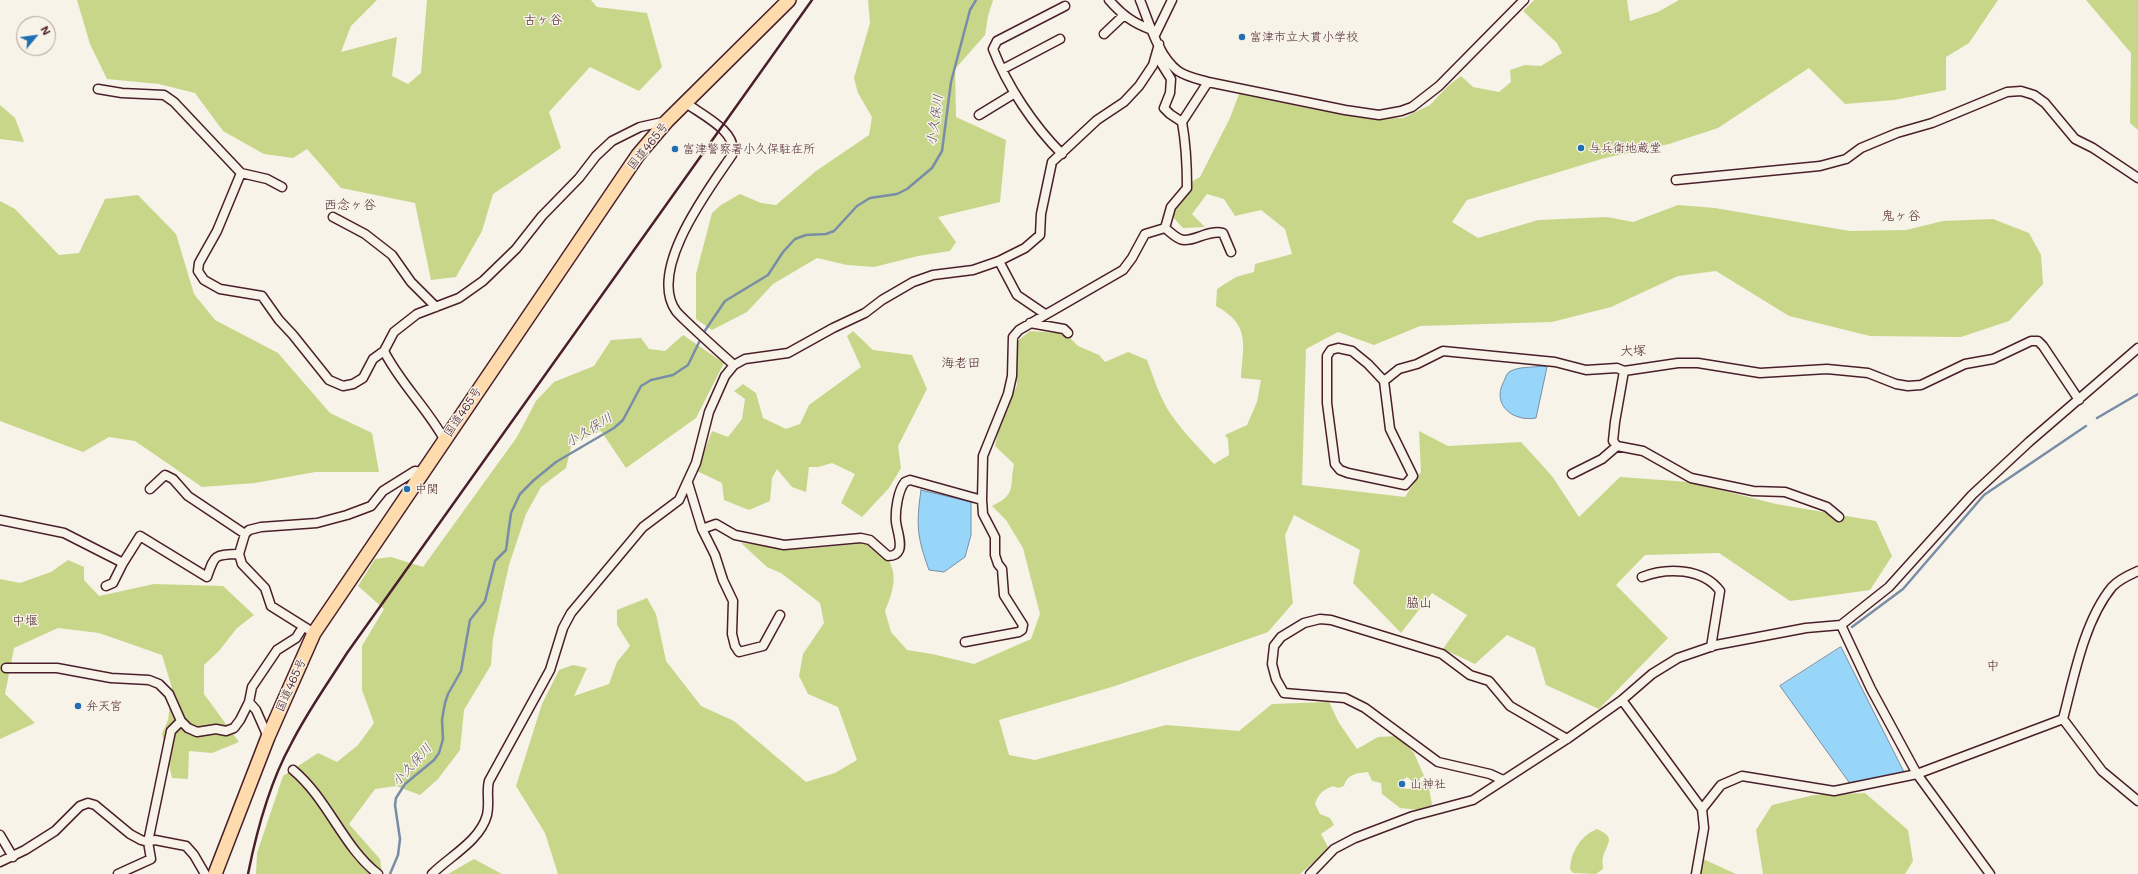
<!DOCTYPE html>
<meta charset="utf-8">
<style>
body{margin:0}
#map{position:relative;width:2138px;height:874px;overflow:hidden;background:#f7f3e8;font-family:Mali,sans-serif}
canvas{display:block}
.north{position:absolute;left:16px;top:16px;width:40px;height:40px;box-sizing:border-box;background:#f7f3e8;border:1px solid #b29e9c;border-radius:50%;rotate:61deg;font-size:11px;font-weight:700;line-height:16px;text-align:center;color:#4a1f2b}
.north::after{content:'';display:block;margin:auto;width:14px;height:18px;background:#1f6fb2;clip-path:polygon(50% 0,100% 100%,50% 72%,0 100%)}
</style>
<div id="map">
<canvas width="2138" height="874"></canvas>
<div class="north">N</div>
</div>
<script>
const ctx = document.querySelector('canvas').getContext('2d');
ctx.lineJoin = 'round';
function paint(path, color) {
  ctx.fillStyle = color;
  ctx.fill(path, 'evenodd');
}
function stroke(path, color, width, dash) {
  ctx.strokeStyle = color;
  ctx.lineWidth = width;
  ctx.lineCap = dash ? 'butt' : 'round';
  ctx.setLineDash(dash || []);
  ctx.stroke(path);
}
function label(font, color, halo, rows, align = 'center') {
  ctx.font = font + ' Mali,"Klee One",sans-serif';
  ctx.lineWidth = 3;
  ctx.setLineDash([]);
  ctx.textBaseline = 'middle';
  ctx.strokeStyle = halo;
  ctx.fillStyle = color;
  for (const [text, x, y, turn = 0] of rows) {
    ctx.save();
    ctx.translate(x, y);
    ctx.rotate((+turn || 0) * Math.PI / 180);
    ctx.textAlign = isNaN(turn) ? turn : align;
    if (halo) ctx.strokeText(text, 0, 0);
    ctx.fillText(text, 0, 0);
    ctx.restore();
  }
}
paint(new Path2D(`
 M 77,0 L 377,0 L 351,26 L 341,52 L 397,37 L 392,76 L 408,84 L 421,73 L 427,0 L 591,0 L 597,7 L 647,13 L 662,67 L 639,91 L 590,67 L 549,112 L 561,148 L 493,194 L 482,231 L 456,277 L 431,280 L 415,203 L 341,188 L 307,149 L 293,158 L 264,154 L 223,131 L 195,93 L 159,84 L 107,79 L 90,44 Z
 M 868,0 L 993,0 L 988,16 L 985,35 L 955,69 L 956,117 L 1006,140 L 1000,202 L 938,217 L 956,242 L 950,251 L 918,256 L 874,267 L 847,265 L 817,258 L 773,284 L 747,312 L 712,330 L 696,319 L 696,274 L 712,213 L 721,205 L 740,194 L 761,203 L 776,205 L 816,171 L 869,135 L 872,117 L 858,93 L 854,78 L 870,23 Z
 M 1534,0 L 1627,0 L 1630,21 L 1658,12 L 1679,0 L 1998,0 L 1969,43 L 1946,57 L 1946,90 L 1894,100 L 1845,104 L 1809,68 L 1718,128 L 1669,144 L 1605,158 L 1467,200 L 1452,222 L 1478,238 L 1538,220 L 1607,217 L 1633,222 L 1678,205 L 1715,208 L 1850,231 L 1906,230 L 1943,221 L 1993,219 L 2029,233 L 2041,255 L 2043,284 L 2009,321 L 1961,337 L 1870,336 L 1789,316 L 1716,271 L 1678,276 L 1611,307 L 1552,322 L 1420,326 L 1374,345 L 1338,332 L 1306,349 L 1302,485 L 1405,497 L 1421,472 L 1419,431 L 1448,446 L 1521,442 L 1552,476 L 1579,517 L 1620,477 L 1689,482 L 1776,504 L 1876,521 L 1892,556 L 1870,590 L 1790,601 L 1719,553 L 1645,555 L 1616,585 L 1668,638 L 1599,709 L 1546,685 L 1535,648 L 1507,635 L 1475,664 L 1443,649 L 1467,615 L 1432,593 L 1401,633 L 1353,583 L 1360,550 L 1294,515 L 1285,535 L 1293,603 L 1268,632 L 1115,686 L 999,720 L 1009,755 L 1035,760 L 1166,725 L 1239,731 L 1272,704 L 1329,702 L 1339,723 L 1357,749 L 1378,737 L 1398,736 L 1414,753 L 1424,776 L 1420,778 L 1420,781 L 1429,788 L 1432,805 L 1421,810 L 1400,808 L 1382,794 L 1381,783 L 1372,781 L 1368,772 C 1357,773 1347,774 1344,786 L 1338,788 L 1333,786 C 1323,790 1318,794 1315,804 L 1320,814 L 1330,818 L 1334,825 L 1321,834 L 1329,849 L 1300,874 L 558,874 L 545,833 L 516,786 L 542,704 L 559,670 L 573,665 L 587,668 L 574,696 L 609,684 L 617,662 L 630,646 L 617,625 L 617,610 L 647,598 L 656,614 L 666,661 L 701,706 L 734,721 L 806,782 L 835,773 L 857,760 L 838,707 L 808,694 L 799,676 L 803,654 L 824,623 L 820,603 L 781,573 L 767,567 L 741,543 L 805,549 L 866,543 C 872,548 886,556 890,563 C 898,579 891,596 885,611 L 891,632 L 907,650 L 932,654 L 974,664 L 1031,639 L 1040,614 L 1023,548 L 1006,520 L 992,506 C 1017,494 1009,488 1014,464 L 995,446 L 998,431 L 1017,385 L 1015,343 L 1030,331 L 1058,333 L 1069,337 L 1078,346 L 1099,355 L 1105,362 L 1128,352 L 1147,360 C 1154,378 1160,399 1172,416 C 1184,433 1200,449 1214,464 L 1229,455 L 1228,439 L 1225,435 L 1247,425 L 1257,402 L 1261,380 L 1241,378 C 1243,344 1251,325 1216,306 L 1217,289 L 1236,277 L 1254,272 L 1255,264 L 1292,254 L 1285,229 L 1261,210 L 1235,216 L 1224,199 L 1207,194 L 1192,214 L 1205,227 L 1183,228 L 1172,216 L 1191,182 L 1200,177 L 1230,118 L 1239,94 L 1323,111 L 1376,118 L 1403,118 L 1430,105 L 1448,86 L 1461,76 L 1473,87 L 1499,92 L 1511,82 L 1510,70 L 1525,65 L 1541,66 L 1562,53 L 1557,43 L 1523,11 ZM 1407,777 L 1416,784 L 1416,787 L 1408,789 L 1398,787 L 1399,780 L 1403,780 Z
 M 2086,0 L 2138,0 L 2138,130 L 2130,123 L 2131,53 Z
 M 0,105 L 15,118 L 24,142 L 0,139 Z
 M 138,195 L 176,234 L 194,294 L 215,320 L 278,353 L 330,413 L 372,433 L 379,472 L 315,472 L 255,483 L 202,487 L 135,441 L 109,437 L 83,452 L 0,421 L 0,201 L 15,209 L 59,255 L 79,253 L 105,199 Z
 M 853,331 L 873,350 L 912,355 L 927,389 L 898,446 L 901,468 L 889,488 L 862,517 L 841,503 L 855,474 L 832,463 L 818,467 L 809,467 L 806,492 L 792,487 L 777,469 L 772,478 L 770,501 L 749,510 L 724,500 L 722,483 L 697,471 L 712,431 L 728,437 L 742,419 L 745,399 L 734,391 L 743,384 L 756,393 L 763,418 L 786,429 L 800,424 L 809,405 L 861,367 L 847,336 Z
 M 683,335 L 724,363 L 696,418 L 626,468 L 601,431 L 572,443 L 566,468 L 541,487 L 526,514 L 509,565 L 493,638 L 491,665 L 464,710 L 460,750 L 438,779 L 420,795 L 396,786 L 375,789 L 349,824 L 380,859 L 382,874 L 256,874 L 257,853 L 283,776 L 318,753 L 337,762 L 358,745 L 374,723 L 362,690 L 362,646 L 384,609 L 358,586 L 375,559 L 391,557 L 423,567 L 517,437 L 536,401 L 554,382 L 594,366 L 611,340 L 641,338 L 649,349 L 665,351 Z
 M 68,560 L 84,567 L 84,580 L 99,596 L 154,584 L 223,586 L 254,615 L 237,628 L 219,651 L 204,665 L 204,694 L 239,742 L 212,753 L 189,751 L 188,779 L 172,778 L 162,734 L 168,720 L 172,688 L 162,655 L 99,633 L 58,628 L 14,648 L 5,694 L 35,723 L 0,739 L 0,579 L 20,583 L 51,572 Z
 M 1865,793 L 1908,830 L 1913,861 L 1905,874 L 1763,874 L 1756,830 L 1772,805 L 1814,795 Z
 M 1597,829 C 1616,838 1608,841 1603,857 C 1602,860 1603,866 1603,869 L 1596,874 L 1573,873 L 1570,869 C 1571,852 1580,836 1597,829 Z
 M 474,859 L 502,874 L 448,874 Z
 M 1703,859 L 1736,874 L 1700,874 Z`), '#c8d68a');
const water = new Path2D(`
 M 1542,366 L 1547,367 L 1536,418 C 1514,422 1492,406 1503,383 C 1505,380 1506,374 1509,372 C 1519,366 1531,368 1542,366 Z
 M 921,490 L 971,502 L 971,535 L 965,557 L 944,572 L 929,570 C 917,537 916,525 921,490 Z
 M 1841,647 L 1905,774 L 1851,785 L 1780,686 Z`);
paint(water, '#98d6f9');
stroke(water, '#798da7', 1);
stroke(new Path2D(`
 M 2097,418 L 2138,394
 M 1852,627 L 1903,589 L 1984,495 L 2086,426
 M 390,874 L 398,855 L 400,839 L 395,805 L 396,798 L 405,784 L 434,760 L 439,753 L 443,739 L 442,720 L 445,703 L 448,694 L 461,671 L 470,620 L 485,601 L 495,561 L 506,550 L 511,513 L 520,494 L 534,480 L 556,462 L 614,428 L 623,420 L 641,386 L 651,380 L 673,375 L 688,365 L 704,332 L 725,301 L 768,275 L 783,252 L 795,239 L 806,235 L 826,234 L 834,231 L 857,206 L 870,198 L 897,194 L 907,189 L 932,168 L 942,151 L 951,82 L 970,10 L 976,0`), '#798da7', 2.5);
const minor = new Path2D(`
 M 1109,0 C 1122,15 1133,23 1152,30
 M 1140,0 C 1149,22 1158,56 1178,71 C 1187,77 1198,79 1208,82 L 1345,110 L 1379,115 L 1401,111 L 1412,107 L 1439,86 L 1524,0
 M 1104,34 L 1123,16
 M 1155,35 L 1172,0
 M 1003,69 L 1060,39
 M 98,89 L 122,93 L 164,95 L 174,102 L 241,173 L 267,179 L 282,187
 M 686,103 C 702,115 739,132 732,155 C 709,189 647,270 676,311 C 680,316 686,321 691,326 C 705,339 719,352 734,365
 M 979,115 L 1015,93
 M 1182,122 L 1208,82
 M 1062,154 C 1034,126 1007,86 993,49 L 997,41 L 1065,6
 M 241,173 L 217,231 L 199,263 L 198,271 L 204,280 L 220,289 L 262,296 L 279,320 L 293,335 L 329,380 L 343,386 L 353,384 L 363,378 L 373,359 L 384,351
 M 1676,180 L 1820,166 L 1846,159 L 1861,148 L 1897,133 L 1932,123 L 2007,92 L 2021,91 L 2034,95 L 2045,103 L 2075,139 L 2093,148 L 2138,178
 M 333,217 L 365,234 L 392,255 L 411,282 L 436,307
 M 1165,228 C 1170,232 1175,237 1180,239 C 1191,244 1208,229 1223,233 L 1231,252
 M 999,261 L 1017,295 L 1045,314
 M 1030,323 L 1064,329 L 1068,333
 M 1338,348 L 1352,351 L 1368,364 L 1384,381 L 1390,429 L 1413,476 L 1405,485 L 1348,473 L 1340,470 L 1335,464 L 1327,403 L 1327,356 L 1331,350 Z
 M 1624,371 L 1615,422 L 1613,441 L 1617,446 L 1643,451 L 1691,478 L 1753,491 L 1785,492 L 1827,507 L 1839,517
 M 1384,381 L 1399,369 L 1417,364 L 1443,351 L 1555,362 L 1586,370 L 1617,368 L 1624,371 L 1678,363 L 1698,363 L 1760,373 L 1827,369 L 1868,373 L 1896,384 L 1908,386 L 1921,385 L 1965,364 L 1993,359 L 2031,341 L 2038,341 L 2043,346 L 2079,400
 M 444,439 C 427,408 400,383 384,351 L 394,332 L 417,314 L 459,298 L 483,281 L 516,249 L 542,216 L 579,178 L 596,156 L 612,141 L 640,127 L 667,121
 M 1572,474 L 1602,459 L 1617,446
 M 688,483 L 702,529 L 716,524 L 735,535 L 784,545 L 861,538 L 870,540 L 888,556 C 893,556 897,555 899,550 C 902,543 897,530 896,522 C 895,511 898,490 905,482 L 910,480 L 982,500
 M 150,489 L 165,475 L 173,479 L 188,496 L 245,534
 M 0,520 L 64,533 L 123,563
 M 702,529 L 715,555 L 723,580 L 733,601 L 732,634 L 735,646 L 739,652 L 763,646 L 780,615
 M 1642,577 C 1667,567 1703,568 1720,591 L 1711,647
 M 106,586 L 113,583 L 123,563 L 140,536 L 207,577 C 215,554 214,555 239,554
 M 1841,625 L 1871,689 L 1917,774 L 1990,874
 M 314,633 L 271,606 L 265,588 L 242,564 L 239,554 L 245,534 L 249,530 L 261,527 L 317,523 L 347,515 L 371,506 L 383,491 L 415,471 L 423,472
 M 965,642 L 1019,632 L 1022,630 L 1023,625 L 1004,595 L 1002,569 L 998,564 L 995,555 L 995,537 L 983,514 L 982,500 L 983,456 L 1008,394 L 1012,376 L 1013,337 L 1019,330 L 1123,270 L 1132,258 L 1145,234 L 1165,228 L 1171,207 L 1187,188 C 1187,165 1186,144 1182,122 L 1170,114 L 1164,108 L 1170,93 L 1171,79 L 1161,63 L 1160,48
 M 6,668 L 57,668 L 111,678 L 149,680 L 159,684 L 169,694 L 181,721 L 188,728 L 197,732 L 216,729 L 226,731 L 234,728 L 240,720 L 249,702 L 252,687 L 277,650 L 296,638 L 303,627
 M 1622,700 L 1702,809
 M 249,702 L 256,710 L 268,737
 M 2063,719 C 2074,677 2084,621 2112,587 C 2118,580 2129,575 2138,571
 M 2063,719 L 2102,771 L 2138,801
 M 293,770 C 328,799 343,847 378,874
 M 1503,780 L 1490,774 L 1438,762 L 1365,708 L 1345,698 L 1284,693 L 1276,679 L 1272,664 L 1274,646 L 1281,637 L 1304,623 L 1320,619 L 1331,620 L 1442,654 L 1470,675 L 1489,681 L 1510,706 L 1567,739
 M 0,835 L 13,857
 M 0,862 L 25,850 L 55,831 L 80,806 L 88,803 L 95,805 L 130,834 L 141,840 L 148,842 L 155,840 L 186,846 L 194,855 L 205,874
 M 118,874 L 151,859 L 148,842 L 171,731 L 181,721
 M 432,874 C 450,856 480,841 487,815 C 490,803 486,792 489,781 L 550,670 L 563,628 L 571,613 L 643,527 L 679,500 L 696,463 L 709,412 L 725,376 L 734,365 L 745,359 L 788,353 L 833,328 L 865,313 L 882,300 L 913,282 L 933,275 L 973,270 L 999,261 L 1025,248 L 1040,235 L 1041,214 L 1052,162 L 1097,120 L 1124,102 L 1139,86 L 1153,65 L 1159,44
 M 1310,874 L 1334,849 L 1355,838 L 1413,816 L 1473,800 L 1567,739 L 1622,700 L 1652,674 L 1678,658 L 1716,645 L 1806,628 L 1841,625 L 1889,587 L 1972,495 L 2029,442 L 2138,348
 M 1696,874 L 1704,828 L 1702,809 L 1721,785 L 1742,776 L 1834,791 L 1917,774 L 2063,719`);
const trunk = new Path2D(`
 M 215,874 L 268,737 L 314,633 L 638,155 L 667,121 L 789,0`);
stroke(minor, '#4a1f2b', 11);
stroke(trunk, '#4a1f2b', 16);
stroke(minor, '#f7f3e8', 8);
stroke(trunk, '#fddbac', 13);
stroke(new Path2D(`
 M 248,874 C 257,829 269,784 291,744 C 307,712 328,683 347,653 L 812,0`), '#4a1f2b', 2.5);
for (const [x, y, r, color] of [
 [1242,37,4,"#1f6fb2"],
 [1581,148,4,"#1f6fb2"],
 [675,149,4,"#1f6fb2"],
 [407,489,4,"#1f6fb2"],
 [78,706,4,"#1f6fb2"],
 [1402,784,4,"#1f6fb2"]
]) {
  const dot = new Path2D();
  dot.arc(x, y, r, 0, 2 * Math.PI);
  ctx.fillStyle = color;
  ctx.fill(dot);
  stroke(dot, '#f7f3e8', 1.5);
}
label('12px', '#4a1f2b', '#f7f3e8', [
 ["富津市立大貫小学校",1250,37],
 ["与兵衛地蔵堂",1589,148],
 ["富津警察署小久保駐在所",683,149],
 ["中関",415,489],
 ["弁天宮",86,706],
 ["山神社",1410,784]
], 'left');
label('12px', '#4a1f2b', '#f7f3e8', [
 ["国道465号",648,146,-51],
 ["国道465号",463,412,-56],
 ["国道465号",291,685,-66]
]);
label('13px', '#4a1f2b', '#f7f3e8', [
 ["古ヶ谷",543,20],
 ["西念ヶ谷",350,205],
 ["鬼ヶ谷",1901,216],
 ["大塚",1633,351],
 ["海老田",961,363],
 ["脇山",1419,603],
 ["中堰",25,621],
 ["中",1993,666]
]);
label('italic 13px', '#5e4d5e', '#f7f3e8', [
 ["小久保川",935,120,-82],
 ["小久保川",589,430,-32],
 ["小久保川",412,765,-48]
]);
</script>
